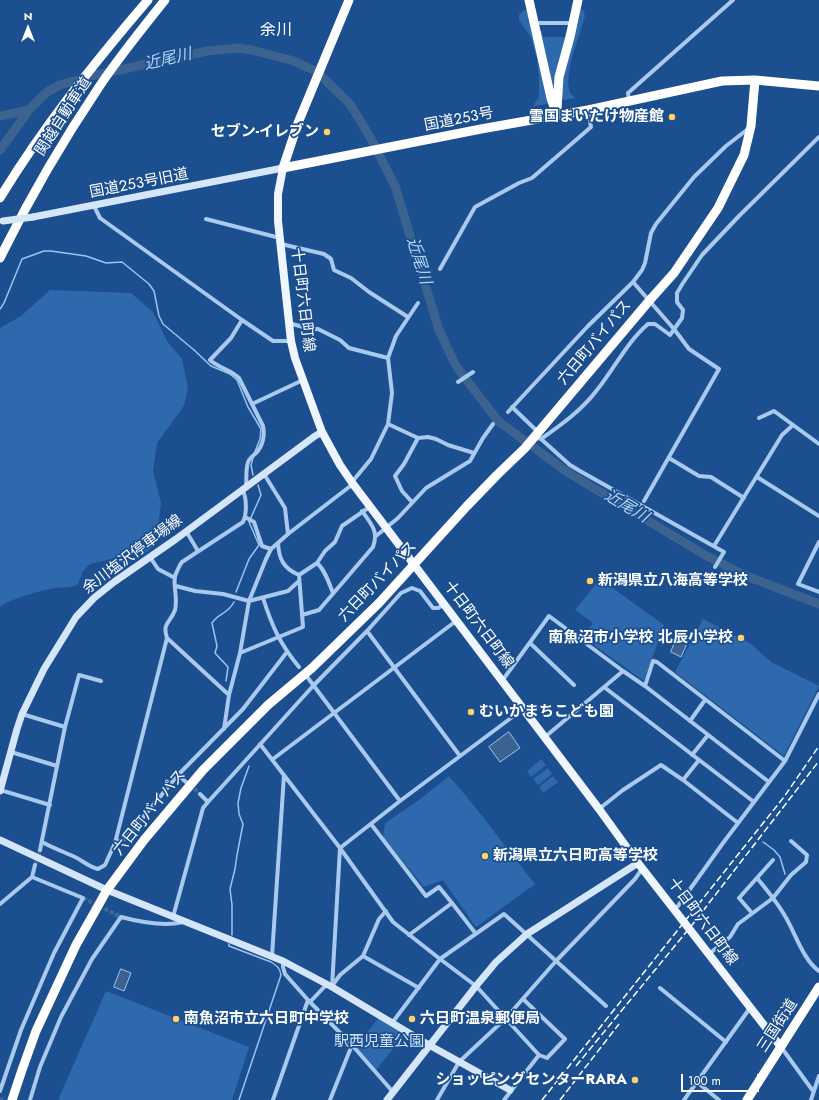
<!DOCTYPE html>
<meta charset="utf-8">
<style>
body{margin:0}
#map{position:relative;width:819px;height:1100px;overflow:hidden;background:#1b4f8f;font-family:Jost,sans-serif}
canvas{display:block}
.north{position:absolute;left:8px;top:8px;width:40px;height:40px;-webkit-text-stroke:3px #1b4f8f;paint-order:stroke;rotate:0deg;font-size:11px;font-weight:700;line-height:16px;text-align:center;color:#fff}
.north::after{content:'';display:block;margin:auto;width:14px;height:18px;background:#fff;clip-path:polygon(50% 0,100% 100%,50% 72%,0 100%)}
.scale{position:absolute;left:681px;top:1074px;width:78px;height:18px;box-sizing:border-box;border:2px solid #fff;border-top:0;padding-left:5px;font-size:12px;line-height:14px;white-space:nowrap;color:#fff;-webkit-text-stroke:3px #1b4f8f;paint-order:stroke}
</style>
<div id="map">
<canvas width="819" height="1100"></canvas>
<div class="north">N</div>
<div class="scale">100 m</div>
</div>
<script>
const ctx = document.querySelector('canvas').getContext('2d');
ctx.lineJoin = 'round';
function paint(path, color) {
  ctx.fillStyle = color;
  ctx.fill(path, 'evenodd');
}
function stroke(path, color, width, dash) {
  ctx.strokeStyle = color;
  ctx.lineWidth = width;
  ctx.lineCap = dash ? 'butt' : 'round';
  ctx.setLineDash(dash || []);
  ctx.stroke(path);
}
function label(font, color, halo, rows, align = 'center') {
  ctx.font = font + ' Jost,"Noto Sans JP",sans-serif';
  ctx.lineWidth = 3.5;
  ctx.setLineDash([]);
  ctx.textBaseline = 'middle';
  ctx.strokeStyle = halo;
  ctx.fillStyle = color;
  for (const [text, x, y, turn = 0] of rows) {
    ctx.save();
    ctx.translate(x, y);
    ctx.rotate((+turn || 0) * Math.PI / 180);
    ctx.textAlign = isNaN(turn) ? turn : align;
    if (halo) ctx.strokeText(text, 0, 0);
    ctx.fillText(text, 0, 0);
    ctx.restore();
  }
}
paint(new Path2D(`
 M 524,10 L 527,10 L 548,98 L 548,104 L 534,106 L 533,106 L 539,97 L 539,77 L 537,59 L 531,38 L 519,20 L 519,15 Z
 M 581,10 L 583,10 L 585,16 C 580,36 565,68 569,88 C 569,92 572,95 575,98 L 564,100 L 562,97 L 562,84 Z
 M 539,31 L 542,31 L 543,37 L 565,37 L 566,31 L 569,31 L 555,97 Z
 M 50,290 L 131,293 L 153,312 L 167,341 L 182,359 L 188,387 L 184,406 L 157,443 L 153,471 L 161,503 L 158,529 L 153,547 L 144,554 L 129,555 L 90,564 L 83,571 L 78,584 C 71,588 65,587 56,588 C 46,589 6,600 0,607 L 0,328 L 21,316 Z
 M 600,579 L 664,625 L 644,681 L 583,637 L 593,623 L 575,610 Z
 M 703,619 L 751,644 L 771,662 L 819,686 L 784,756 L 675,672 Z
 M 541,759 L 546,765 L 531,777 L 527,771 Z
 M 548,768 L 552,774 L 538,785 L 533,779 Z
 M 449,776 C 480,811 506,848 535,884 L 476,927 L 443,880 L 424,887 L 383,837 L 385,823 L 419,800 Z
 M 553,776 L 558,782 L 543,793 L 539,787 Z
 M 106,991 L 249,1047 L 232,1100 L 58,1100 Z
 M 380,1016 L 407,1032 L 375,1071 L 355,1048 Z`), '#2e69ad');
const water = new Path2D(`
 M 678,635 L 689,639 L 681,657 L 671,652 Z
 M 509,732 L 520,748 L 500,762 L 489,747 Z
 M 121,969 L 131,973 L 124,991 L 114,987 Z`);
paint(water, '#3c6290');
stroke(water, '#9cc4f0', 1);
stroke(new Path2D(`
 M 0,309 L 4,303 L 22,259 L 44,251 L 51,251 L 86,256 L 106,263 L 122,262 L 149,284 L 154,291 L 159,316 L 163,324 L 194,350 L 211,366 L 230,374 L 237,380 L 248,407 L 261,429 L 260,439 L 254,454
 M 253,475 L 251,465 L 253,458
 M 236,592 L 249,559 L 259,545 L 249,522 L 261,495 L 258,485
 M 226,681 L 228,667 L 215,653 L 217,646 L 212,623 C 218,613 228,614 234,602
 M 763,842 L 774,850 L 780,857 L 785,874
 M 232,935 L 232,905 L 230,889 L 235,869 L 237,855 L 243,824 L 239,814 L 238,803 L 241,788 L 249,766
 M 229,944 L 229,946 L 271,962 C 277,966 280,968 281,975 L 239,1100`), '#9cc4f0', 1.5);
stroke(new Path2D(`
 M 0,116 L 29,110 L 47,92 L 60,85 L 91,76 L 207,51 L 238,48 L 252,50 L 294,61 L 317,72 L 350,104 L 370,137 L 395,186 L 439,330 L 456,366 L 498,421 L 567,472 L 705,555 L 744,575 L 819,604
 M 0,150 L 29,110`), '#3c6290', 9);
stroke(new Path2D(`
 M 190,785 L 200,794
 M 35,865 L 40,850
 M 83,898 L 121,917
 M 0,1099 L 3,1100`), '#3d69a0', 4, [4, 2]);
stroke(new Path2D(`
 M 534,23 L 573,23
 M 629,100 L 628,93 L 733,0
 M 94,206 L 100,218 L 242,320 L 273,341 L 291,341
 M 206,219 L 280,238
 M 281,244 L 324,254 L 331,259 L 334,270 L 351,278 L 369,292 L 408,317
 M 440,269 L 475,207 L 519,183 L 532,178 L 591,127 L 588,110
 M 633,282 L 674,329 L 689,349 L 719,369 L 644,501
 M 242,320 L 231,338 L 210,360 C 219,368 231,370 239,378 L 263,426 C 265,435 263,446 256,453 C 254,455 251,457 249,460 C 245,467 247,478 246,486
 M 289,323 L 310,329 L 318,329 L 340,340 L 349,348 L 388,358
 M 458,382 L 473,372
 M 252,404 L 303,380
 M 512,407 L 538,432
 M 508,412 L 588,326 L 633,282 L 642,270 L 645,263 L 651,233 L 656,224 L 694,177 L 726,146 L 748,129
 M 759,418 L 774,411 L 819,444
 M 388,424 L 418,438 L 428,437 L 436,439 L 448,445 L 474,453
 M 535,437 L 541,439 C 561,425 582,410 597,390 C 614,369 627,342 648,324 L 655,324 L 670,335 L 682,318 L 683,310 L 677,302 L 677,293 L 683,283 L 702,255 L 739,216 L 819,137
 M 541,439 L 570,465 L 580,471 L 724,552 L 715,567
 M 669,458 L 699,476 L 711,477 L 744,498
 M 264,474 L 285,508 L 288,534
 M 757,477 L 819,516
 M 352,482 L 371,459 L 388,424 L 392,393 L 388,358 L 396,336 L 418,303
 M 412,502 L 402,491 L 395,476 L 404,464 L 418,438
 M 245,517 L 254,522 L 262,546 L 271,549
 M 186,531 L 198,551
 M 376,536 L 398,518 L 426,488 L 470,461 L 483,438 L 493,424
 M 819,542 L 798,584 L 819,592
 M 278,543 C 279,559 283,568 299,575
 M 714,546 L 782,435 L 793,425
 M 150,557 L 158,569 L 175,578
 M 317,563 L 325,551 L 335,542 L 342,526 L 371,506
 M 176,586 L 195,591 L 223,594 L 249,601 L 288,591 L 299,581
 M 263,598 C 272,626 280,644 299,667
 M 302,615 L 319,610 L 373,547 C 379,531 371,524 362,511
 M 367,631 L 460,756
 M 530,643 L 574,685
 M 240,653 L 303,627 L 299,575 L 317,563 C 325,570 329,583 333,593
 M 308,678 L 400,801
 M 502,681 L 549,616 L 623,671 L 645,686 L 653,661 L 657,662 L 785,761
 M 645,686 L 769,782
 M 604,687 L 754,802
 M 229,695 L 167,638 C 162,622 170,624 175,610 C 178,598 173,587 175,576 C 177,571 179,566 182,562 L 243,522 C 247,514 247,497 242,489
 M 22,714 L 65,727 L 40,850
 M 690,721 L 705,700
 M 65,727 L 79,675 L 101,681
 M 224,729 L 229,695 L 240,653 L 249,601 L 266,559 L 271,549 L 288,534 L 353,484
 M 545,737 L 623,671
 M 260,744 L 340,848 L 393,922 L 440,959 L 476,986 L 539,1055 L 504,1100
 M 11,752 L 57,766
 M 692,755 L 708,735
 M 273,759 L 456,621
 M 178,775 L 187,783
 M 683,780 L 699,760
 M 0,790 L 50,805
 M 200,794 L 208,802
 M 599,809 L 623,790 L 661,765 L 683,780 L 738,823
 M 371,824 L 426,896 L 439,887 L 452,903
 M 42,842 C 53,848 64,852 75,857 C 83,861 89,867 98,869 L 105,865 L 115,843 L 167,638
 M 115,843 L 126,838 L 178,775 L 243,709 L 287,652
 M 757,878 C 767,890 777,902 785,916 C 795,932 803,960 819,971
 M 0,904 L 32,877 L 35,865
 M 674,908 L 678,906 L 723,843 L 785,761 L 819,694
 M 752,913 L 739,898 L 773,860
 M 173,917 L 203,808 L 208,802 L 313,686 L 367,631 L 401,593 L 412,588 L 420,591 L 433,608 L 438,608 L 445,604
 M 409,935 L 452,903 L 476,934
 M 709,954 L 730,937 L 738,924 L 773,898 L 791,875 L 806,862 L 807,855 L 791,841
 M 272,956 L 284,775
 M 363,956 L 419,988
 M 283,961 L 283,967 L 285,974 L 308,1000 L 352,1045 L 393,1092
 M 332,986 L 340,975 L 363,956 L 379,919 L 386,911
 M 332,987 L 340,848 L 400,801 L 523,709
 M 660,988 L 726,1042
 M 523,999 L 565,1039 L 547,1058 L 539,1055
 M 310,1002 L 327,984
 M 392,1023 L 440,959 L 504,914 L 606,1006
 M 781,1047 L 813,1091
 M 697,1082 L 719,1100
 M 0,1091 L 21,1030 L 54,953 L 83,898 L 32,877
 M 30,1100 L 40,1067 L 61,1017 L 92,959 L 121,917 C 140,922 164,927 183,922
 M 273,1100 L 308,1000
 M 330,1100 L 352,1045
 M 437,1100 L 459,1062 L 506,1018 L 556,961 L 635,879 L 642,869
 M 684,1100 L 750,1008
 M 811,1100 L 819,1076`), '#a9c9ee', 4);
stroke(new Path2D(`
 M 33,217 L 283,168
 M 0,791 L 17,729 L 22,714 L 44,669 L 76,617 L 94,598 L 114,582 L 176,539 L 315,436 L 322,432
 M 0,840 L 107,890 L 283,961 L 332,987 L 429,1045 L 510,1090
 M 387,1100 L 476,986 L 496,962 L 527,934 L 638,863`), '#d6e6fa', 7);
stroke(new Path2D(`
 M 283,168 L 278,194 L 278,221 L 291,341 L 295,358 L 322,432 L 340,465 L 353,484 L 599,809 L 638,863 L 781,1047`), '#f0f6ff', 8);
stroke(new Path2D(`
 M 349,0 L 298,123 L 283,168 L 481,129 L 588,110 L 722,81 L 755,80 L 819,86
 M 529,0 L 551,98 L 557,116
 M 557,110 L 559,77 L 570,37 L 578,0
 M 0,198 C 43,127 94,63 148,0
 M 0,258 C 29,199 62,142 99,87 C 119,57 142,29 165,0
 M 12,1100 L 22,1070 L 36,1031 L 76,945 L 107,890 L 144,840 L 203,770 L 268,705 L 312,668 L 379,603 L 467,506 L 497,475 L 525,448 L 649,301 L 674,273 L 718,208 L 744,155 L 751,126 L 755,80
 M 747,1100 L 819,987`), '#fff', 9);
stroke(new Path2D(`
 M 576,1066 L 692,925 L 819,761
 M 542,1100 L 784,797 L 819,746
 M 560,1100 L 619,1024`), '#fff', 1.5, [7, 3]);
stroke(new Path2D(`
 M 3,221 L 33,217`), '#d6e6fa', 7);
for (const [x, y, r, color] of [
 [672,117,4,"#ffd166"],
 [327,132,4,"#ffd166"],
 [590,581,4,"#ffd166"],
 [741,638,4,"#ffd166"],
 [471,712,4,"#ffd166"],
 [485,856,4,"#ffd166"],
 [176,1019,4,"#ffd166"],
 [412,1019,4,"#ffd166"],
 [635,1080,4,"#ffd166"]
]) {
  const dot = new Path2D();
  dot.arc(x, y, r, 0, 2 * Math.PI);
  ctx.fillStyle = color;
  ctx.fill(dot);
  stroke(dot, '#1b4f8f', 1.5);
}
label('15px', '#fff', '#1b4f8f', [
 ["関越自動車道",64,117,-57],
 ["国道253号",459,120,-11],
 ["国道253号旧道",139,184,-11],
 ["十日町六日町線",302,300,83],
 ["六日町バイパス",595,343,-50],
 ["余川塩沢停車場線",133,555,-37],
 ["六日町バイパス",378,582,-46],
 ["十日町六日町線",478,625,53],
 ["六日町バイパス",150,813,-51],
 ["十日町六日町線",702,922,53],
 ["三国街道",778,1026,-57]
]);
label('bold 15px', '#fff', '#1b4f8f', [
 ["雪国まいたけ物産館",664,117,"right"],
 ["セブン-イレブン",319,132,"right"],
 ["新潟県立八海高等学校",598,581],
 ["南魚沼市小学校 北辰小学校",733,638,"right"],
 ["むいかまちこども園",479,712],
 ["新潟県立六日町高等学校",493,856],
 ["南魚沼市立六日町中学校",184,1019],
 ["六日町温泉郵便局",420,1019],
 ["ショッピングセンターRARA",627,1080,"right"]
], 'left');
label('15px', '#cfe3fa', '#1b4f8f', [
 ["駅西児童公園",379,1042]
]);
label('16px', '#fff', '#1b4f8f', [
 ["余川",276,31]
]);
label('italic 16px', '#b5d3f5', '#1b4f8f', [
 ["近尾川",168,60,-13],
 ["近尾川",418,261,73],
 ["近尾川",626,507,31]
]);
</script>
